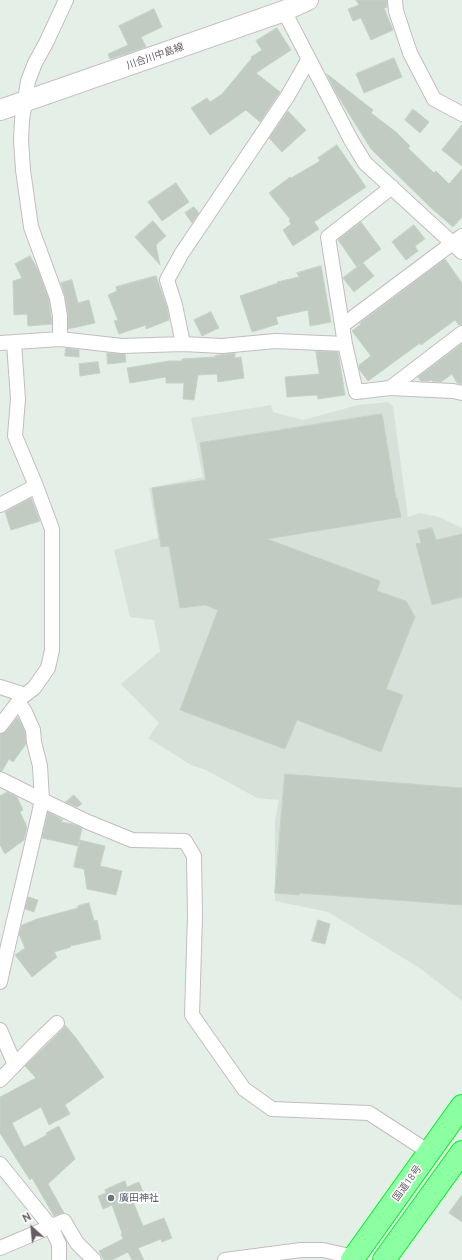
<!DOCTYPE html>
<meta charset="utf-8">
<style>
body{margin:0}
#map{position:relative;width:462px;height:1260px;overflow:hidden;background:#e4f0e7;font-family:Ubuntu,sans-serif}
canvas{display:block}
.north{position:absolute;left:12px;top:1208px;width:40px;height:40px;-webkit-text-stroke:3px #fff;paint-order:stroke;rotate:333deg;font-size:11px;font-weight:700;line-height:16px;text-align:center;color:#665c66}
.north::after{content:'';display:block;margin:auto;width:14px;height:18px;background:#665c66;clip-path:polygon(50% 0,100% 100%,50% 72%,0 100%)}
</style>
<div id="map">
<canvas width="462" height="1260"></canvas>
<div class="north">N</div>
</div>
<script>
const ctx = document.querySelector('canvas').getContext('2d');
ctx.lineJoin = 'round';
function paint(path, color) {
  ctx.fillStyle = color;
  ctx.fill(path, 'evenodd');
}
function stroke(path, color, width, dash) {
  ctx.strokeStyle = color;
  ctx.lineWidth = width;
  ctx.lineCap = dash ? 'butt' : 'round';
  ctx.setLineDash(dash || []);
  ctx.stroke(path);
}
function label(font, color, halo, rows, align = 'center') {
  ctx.font = font + ' Ubuntu,"Noto Sans JP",sans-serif';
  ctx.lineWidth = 3.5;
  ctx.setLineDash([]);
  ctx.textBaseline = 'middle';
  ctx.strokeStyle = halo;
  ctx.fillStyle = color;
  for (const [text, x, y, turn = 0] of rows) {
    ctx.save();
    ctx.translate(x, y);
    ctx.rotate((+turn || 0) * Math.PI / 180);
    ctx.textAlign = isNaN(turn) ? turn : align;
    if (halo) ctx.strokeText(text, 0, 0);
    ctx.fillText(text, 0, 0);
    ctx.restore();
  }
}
paint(new Path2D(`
 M 388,402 L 393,406 L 408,517 L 420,513 L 439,517 L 462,528 L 462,1001 L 421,969 L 328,912 L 275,901 L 275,820 L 279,800 L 257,798 L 206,770 L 191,765 L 148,738 L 159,723 L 121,684 L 160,651 L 154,620 L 130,617 L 114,550 L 158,538 L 149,488 L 203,477 L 191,418 L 271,405 L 273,412 L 303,420 L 358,405 Z`), '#d8e0da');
const building = new Path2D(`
 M 356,0 L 387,0 L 387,7 L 384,8 L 393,30 L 371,40 L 361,18 L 353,21 L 348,9 L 359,5 Z
 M 154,9 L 162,27 L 141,37 L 146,47 L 110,59 L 108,54 L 128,45 L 119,26 Z
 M 277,28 L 291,50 L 256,73 L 280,92 L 260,122 L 246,110 L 210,135 L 191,108 L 207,98 L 210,102 L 222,94 L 252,58 L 251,57 L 262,50 L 256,41 Z
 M 394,58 L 402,77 L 364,93 L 356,74 Z
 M 327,74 L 373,110 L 371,113 L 396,132 L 410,146 L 408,148 L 434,173 L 436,171 L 449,184 L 462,169 L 462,217 L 453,227 L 430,207 L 371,149 L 336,93 Z
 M 413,109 L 429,122 L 420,133 L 405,120 Z
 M 288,111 L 306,130 L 282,152 L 269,138 Z
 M 462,125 L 462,166 L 442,150 Z
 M 337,145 L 366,187 L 314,222 L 319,229 L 293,246 L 283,230 L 291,224 L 289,220 L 290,219 L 269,193 L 290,177 L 291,178 L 320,161 L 318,158 Z
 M 176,183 L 189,202 L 162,221 L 148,202 Z
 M 194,207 L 199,213 L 192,223 L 185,213 Z
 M 153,221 L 166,236 L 156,245 L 160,265 L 135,237 Z
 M 361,222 L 381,249 L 357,267 L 338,240 Z
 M 414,225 L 425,239 L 415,246 L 418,251 L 406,260 L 392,242 Z
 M 30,256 L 38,270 L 49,300 L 52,324 L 28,326 L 27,314 L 14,315 L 13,281 L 22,278 L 15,264 Z
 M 445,259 L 462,283 L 462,325 L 459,325 L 455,320 L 421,345 L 420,343 L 368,381 L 359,369 L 359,365 L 371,356 L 352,331 L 361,324 L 360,323 Z
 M 363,263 L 374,276 L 354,292 L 343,278 Z
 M 321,266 L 331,322 L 310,326 L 308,310 L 276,317 L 278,324 L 252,332 L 240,296 L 278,283 L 277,282 L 299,277 L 297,273 Z
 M 156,276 L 167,307 L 169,320 L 146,329 L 146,325 L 119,334 L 114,321 L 118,320 L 108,295 L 117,291 L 116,287 Z
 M 72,280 L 78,303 L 89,300 L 95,323 L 68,329 L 68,315 L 65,296 L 61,283 Z
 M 211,312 L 219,328 L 202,336 L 194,320 Z
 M 462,344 L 462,384 L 457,383 L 452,374 L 441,382 L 432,381 L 431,380 L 429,381 L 421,381 L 418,377 Z
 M 66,348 L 79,350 L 79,357 L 65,356 Z
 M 316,351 L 338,352 L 345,395 L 318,399 L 317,395 L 287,397 L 285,377 L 319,374 Z
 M 107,353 L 125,354 L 126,362 L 108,364 Z
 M 235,353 L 235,358 L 241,357 L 244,378 L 218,382 L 217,374 L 198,375 L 194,400 L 183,399 L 184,383 L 166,383 L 166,377 L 130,383 L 127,368 L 169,361 L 182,361 L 182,359 L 215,357 L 215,356 Z
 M 98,362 L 100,373 L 80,376 L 79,364 Z
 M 382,414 L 396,498 L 397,498 L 401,517 L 267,539 L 380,581 L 377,591 L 406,601 L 415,617 L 386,689 L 403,695 L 381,752 L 297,720 L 285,749 L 180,710 L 218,610 L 205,605 L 180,608 L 169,546 L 161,547 L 152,488 L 206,480 L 200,443 Z
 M 31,498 L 40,521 L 11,530 L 5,512 Z
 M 432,528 L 436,540 L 462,534 L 462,597 L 432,605 L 416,544 L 421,543 L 418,531 Z
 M 18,717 L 25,732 L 26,744 L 13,762 L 9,759 L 2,771 L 0,771 L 0,734 L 6,731 Z
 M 285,774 L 462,788 L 462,905 L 299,893 L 299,895 L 275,893 Z
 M 8,792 L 11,795 L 12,794 L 17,797 L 23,810 L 20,812 L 27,827 L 24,840 L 5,854 L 0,845 L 0,796 Z
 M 74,795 L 82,804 L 77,807 L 66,802 Z
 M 48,812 L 63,820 L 61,822 L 72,824 L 82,828 L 78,846 L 42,838 Z
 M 80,840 L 105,846 L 100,866 L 122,871 L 116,895 L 87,889 L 84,869 L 74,867 Z
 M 28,897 L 38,900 L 34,912 L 25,909 Z
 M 89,903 L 94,921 L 97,920 L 101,939 L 70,946 L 71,947 L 54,952 L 57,957 L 32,977 L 15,955 L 25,948 L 19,934 L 22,925 L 37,919 L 78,908 L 78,906 Z
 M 318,920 L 330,924 L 325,944 L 312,941 Z
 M 65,1025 L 76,1038 L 104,1077 L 65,1105 L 70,1114 L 49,1125 L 41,1107 L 12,1123 L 24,1147 L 47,1135 L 46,1133 L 59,1126 L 75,1159 L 48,1184 L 64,1213 L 54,1216 L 32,1178 L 30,1180 L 0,1133 L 0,1097 L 36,1078 L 25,1066 L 63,1029 Z
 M 125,1181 L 127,1187 L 139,1182 L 144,1194 L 132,1199 L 143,1226 L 164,1218 L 172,1238 L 162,1242 L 161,1239 L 138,1248 L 144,1260 L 132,1260 L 128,1252 L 112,1260 L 104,1260 L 99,1251 L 123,1239 L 121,1234 L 122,1233 L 112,1205 L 103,1209 L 98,1196 L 106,1193 L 105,1190 Z
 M 462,1195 L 462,1222 L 449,1213 Z`);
paint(building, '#c1cbc2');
stroke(building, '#c1d5c4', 1);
const street = new Path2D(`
 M 395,0 L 396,11 L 410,53 L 434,99 L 462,114
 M 284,11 L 351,140 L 365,163 L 462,252
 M 392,187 L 328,237 L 345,344 L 356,392 L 390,388 L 453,391 L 462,393
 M 343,325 L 462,236
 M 60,339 L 60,316 L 57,298 L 31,227 L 23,170 L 21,140 L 22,120 L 28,81 L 35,63 L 46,43 L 66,0
 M 0,343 L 60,339 L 122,346 L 183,344 L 222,346 L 275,341 L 345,344
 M 14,343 L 18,399 L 15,436 L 36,486 L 52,529 L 52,650 L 48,668 L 34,688 L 22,697
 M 183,344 L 175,305 L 167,280 L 182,253 L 287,97 L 306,64 L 308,58
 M 390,388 L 462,333
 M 0,505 L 36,486
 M 0,687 L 19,693 L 22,697 L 0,726
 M 18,702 L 25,712 L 33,730 L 34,742 L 40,766 L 42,800 L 88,822 L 132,840 L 185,841 L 194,856 L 195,916 L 192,1015 L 244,1089 L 272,1109 L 369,1113 L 429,1152
 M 0,779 L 42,800 C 29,861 13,921 0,982
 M 0,1030 L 15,1065
 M 0,1080 L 35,1044 L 57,1023
 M 0,1164 L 51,1227 L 59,1244 L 59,1260
 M 0,1248 L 64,1221 L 77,1243 L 94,1260
 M 225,1260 L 301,1250 L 323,1250 L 354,1257`);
const secondary = new Path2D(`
 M 0,110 L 284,11 L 308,0`);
const highway = new Path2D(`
 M 352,1260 L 462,1106
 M 384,1260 L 462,1152`);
stroke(street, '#c4bbc3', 16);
stroke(secondary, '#cac0c9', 22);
stroke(highway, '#00f424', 24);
stroke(street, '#fff', 14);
stroke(secondary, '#fff', 20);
stroke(highway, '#8cffa3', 22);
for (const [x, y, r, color] of [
 [111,1198,4,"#6b7280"]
]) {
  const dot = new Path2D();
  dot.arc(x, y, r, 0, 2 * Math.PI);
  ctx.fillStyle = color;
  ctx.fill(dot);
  stroke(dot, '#fff', 1.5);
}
label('10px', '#665c66', '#fff', [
 ["川合川中島線",155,56,-19],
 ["国道18号",407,1183,-54]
]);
label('10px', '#5b616d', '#fff', [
 ["廣田神社",119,1198]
], 'left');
</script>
